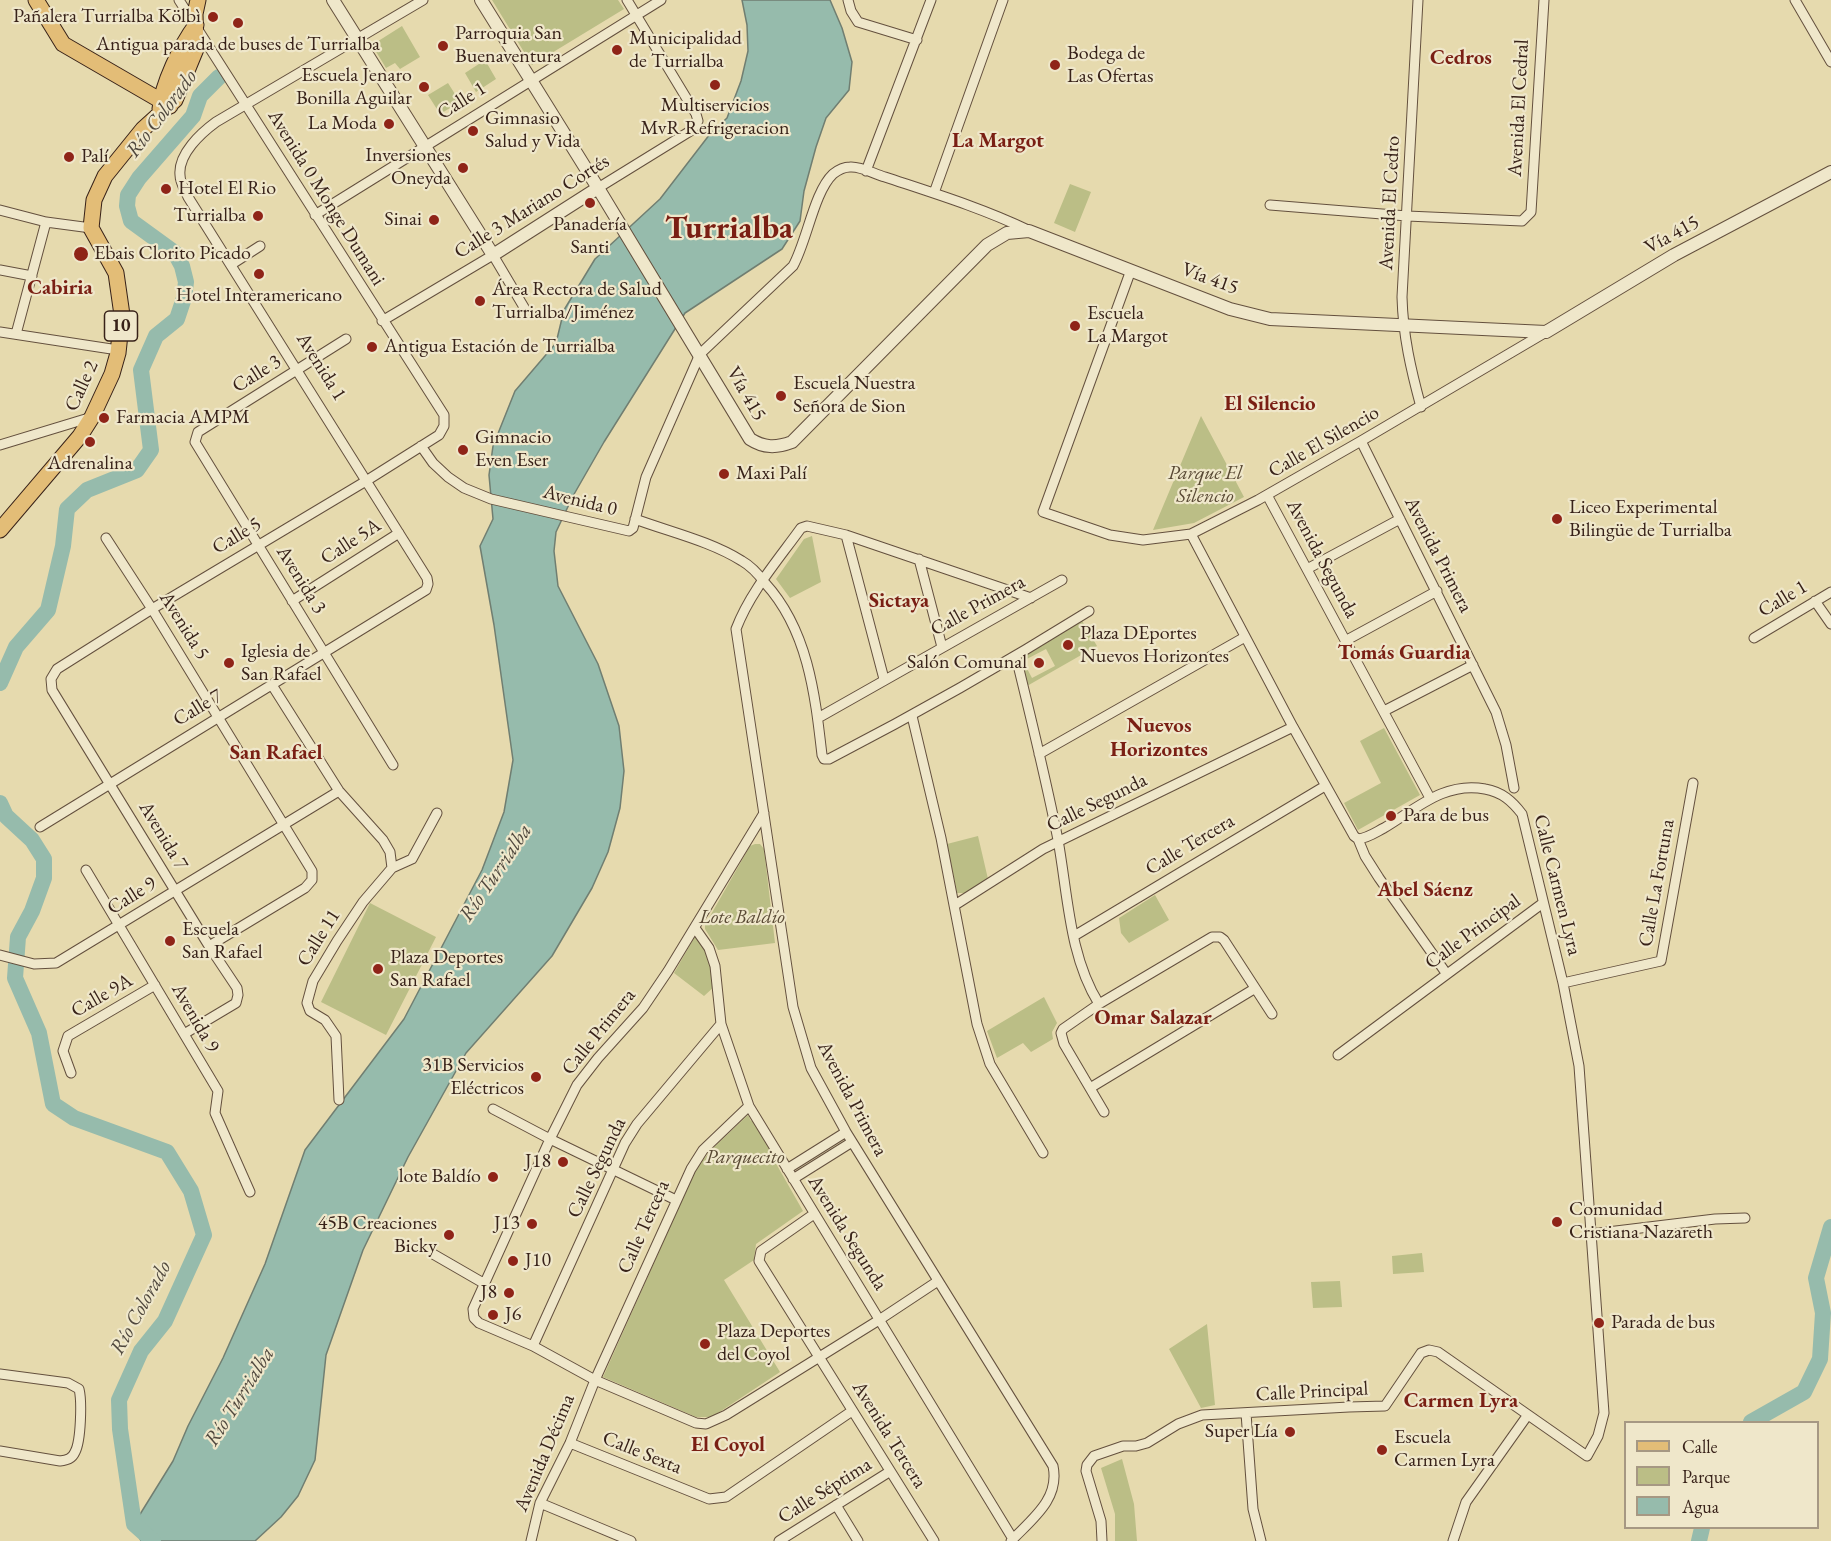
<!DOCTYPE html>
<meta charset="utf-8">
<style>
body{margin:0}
#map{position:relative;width:1831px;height:1541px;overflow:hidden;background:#e6daae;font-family:"EB Garamond",serif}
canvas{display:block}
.legend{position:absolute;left:1624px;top:1421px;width:195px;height:108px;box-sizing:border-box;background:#efe7ca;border:2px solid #a69883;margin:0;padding:8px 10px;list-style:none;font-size:18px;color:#382219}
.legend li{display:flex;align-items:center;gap:12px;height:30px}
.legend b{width:30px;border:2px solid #a69883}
</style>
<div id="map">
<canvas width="1831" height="1541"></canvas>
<ul class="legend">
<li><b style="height:8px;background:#e3bd77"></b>Calle</li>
<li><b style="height:16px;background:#bbbe86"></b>Parque</li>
<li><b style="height:16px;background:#96bbac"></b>Agua</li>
</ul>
</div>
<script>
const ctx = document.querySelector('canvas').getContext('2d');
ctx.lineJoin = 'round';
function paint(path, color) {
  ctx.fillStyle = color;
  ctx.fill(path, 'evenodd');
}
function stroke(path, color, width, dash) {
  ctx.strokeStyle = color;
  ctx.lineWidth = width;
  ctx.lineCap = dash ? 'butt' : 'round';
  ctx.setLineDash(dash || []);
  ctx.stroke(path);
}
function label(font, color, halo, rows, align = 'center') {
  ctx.font = font + ' "EB Garamond",serif';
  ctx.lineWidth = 4.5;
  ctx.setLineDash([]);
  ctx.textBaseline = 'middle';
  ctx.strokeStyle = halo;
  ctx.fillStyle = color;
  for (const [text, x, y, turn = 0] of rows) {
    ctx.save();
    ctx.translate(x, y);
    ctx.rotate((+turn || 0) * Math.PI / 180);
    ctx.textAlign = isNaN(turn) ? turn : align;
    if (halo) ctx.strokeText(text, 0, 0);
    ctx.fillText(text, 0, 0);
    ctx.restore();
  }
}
paint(new Path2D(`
 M 492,0 L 618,0 L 624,9 L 532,65 Z
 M 402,26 L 420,57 L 400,69 L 395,63 L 386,68 L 372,45 Z
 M 485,60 L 496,79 L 476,92 L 465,73 Z
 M 448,83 L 460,102 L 440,114 L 428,95 Z
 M 1070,184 L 1091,192 L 1075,232 L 1054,223 Z
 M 1201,416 L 1244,497 L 1194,523 L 1153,530 Z
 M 812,536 L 821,582 L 790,598 L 776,579 L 804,539 Z
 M 1081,619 L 1097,646 L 1027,686 L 1019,658 ZM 1046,649 L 1055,666 L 1032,678 L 1023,661 Z
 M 1384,728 L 1420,795 L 1358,830 L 1344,803 L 1381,783 L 1360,741 Z
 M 978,836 L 988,879 L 968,893 L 957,893 L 947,844 Z
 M 755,844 L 760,844 L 764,849 L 775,943 L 718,950 L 705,929 L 705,925 L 750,846 Z
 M 1155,895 L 1169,920 L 1129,943 L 1121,933 L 1119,918 Z
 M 370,903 L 436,937 L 386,1035 L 321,1002 Z
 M 697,933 L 712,959 L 715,986 L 704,996 L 674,973 Z
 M 1044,997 L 1057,1023 L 1052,1032 L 1053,1039 L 1031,1052 L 1023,1043 L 997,1058 L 987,1031 Z
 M 748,1115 L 751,1121 L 754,1119 L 777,1157 L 774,1160 L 803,1211 L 756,1244 L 754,1260 L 724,1280 L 780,1372 L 712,1417 L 696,1417 L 603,1377 L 696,1169 L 711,1150 Z
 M 1422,1253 L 1424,1272 L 1393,1274 L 1392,1256 Z
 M 1340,1281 L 1342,1307 L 1313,1308 L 1311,1282 Z
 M 1207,1324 L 1215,1405 L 1201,1408 L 1169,1349 Z
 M 1122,1459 L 1134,1504 L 1137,1541 L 1115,1541 L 1115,1514 L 1101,1468 Z`), '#bbbe86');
const water = new Path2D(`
 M 742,0 L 830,0 L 842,28 L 852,62 L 849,90 L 826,118 L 816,147 L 804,191 L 800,221 L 782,249 L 685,313 L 604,442 L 573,496 L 556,532 L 554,551 L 558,586 L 598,664 L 619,726 L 624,771 L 620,808 L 608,852 L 592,888 L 552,956 L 466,1053 L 408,1157 L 363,1250 L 326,1355 L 315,1460 L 298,1496 L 281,1517 L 255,1541 L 141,1541 L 134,1524 L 173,1461 L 188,1426 L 223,1358 L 265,1264 L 305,1150 L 404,1019 L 482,870 L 504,812 L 513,760 L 494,625 L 480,546 L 493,519 L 489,475 L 493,446 L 515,391 L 556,343 L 564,310 L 595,259 L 660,199 L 710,134 L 727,118 L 741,81 L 748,51 L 747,25 Z`);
paint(water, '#96bbac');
stroke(water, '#707e71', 1.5);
stroke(new Path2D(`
 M 0,683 L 16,647 L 48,610 L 63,546 L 67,509 L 87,490 L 137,470 L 151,450 L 141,370 L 156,336 L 177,319 L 184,298 L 186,282 L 182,266 L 175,253 L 131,221 L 127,206 L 128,195 L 139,178 L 193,116 L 200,96 L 219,77
 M 0,803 L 6,816 L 32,840 L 44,859 L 44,878 L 32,911 L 18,937 L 15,978 L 39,1033 L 53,1104 L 74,1118 L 167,1152 L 191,1191 L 204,1235 L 165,1321 L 141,1351 L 119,1400 L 120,1429 L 134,1524 L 153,1541
 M 1751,1422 L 1804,1392 L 1820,1359 L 1823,1313 L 1816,1278 L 1831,1227
 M 1699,1541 L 1702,1528`), '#96bbac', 16);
const minor = new Path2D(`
 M 179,0 L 444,415 L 444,426 L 439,435 L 366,481 L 152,609 L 57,669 L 51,679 L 52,690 L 209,946 L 237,988 L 238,995 L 236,1003 L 184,1034
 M 848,0 L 851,11 L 858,22 L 917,40
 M 1418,0 L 1402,297 C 1403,336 1411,370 1421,407
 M 1795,0 L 1831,62
 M 866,171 L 931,0
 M 598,188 L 692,130 L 698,121 L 696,114 L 627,0
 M 934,193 L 1003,0
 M 1270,205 L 1407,216 L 1522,221 L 1531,212 L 1544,0
 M 0,210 L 46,222 L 91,228
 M 315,215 L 661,0
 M 232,264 L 260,246
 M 0,270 L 32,276
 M 1131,270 L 1043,512 L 1110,535 L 1143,540 L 1191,534 L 1258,500 L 1361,441 L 1546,332
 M 382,321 L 493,255 L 525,309
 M 0,332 L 118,350
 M 16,334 L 46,222
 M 346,339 L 198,432 L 195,442 L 393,765
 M 1361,441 L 1496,712 L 1506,745 L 1514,788
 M 0,445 L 92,417
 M 421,446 L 433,463 L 448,477 L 464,488 L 491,499 L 629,531 L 633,528 L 646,477 L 700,354 L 793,266 C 807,241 814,192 833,174 C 838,170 844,167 850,167 C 861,166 874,174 885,177 C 933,193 982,208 1028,230
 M 1267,495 L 1430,798
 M 635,519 C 670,532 710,541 742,561 C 751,566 759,575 765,583 C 808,630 815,694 822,755 L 824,759 L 829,759 C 918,713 1004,664 1089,611
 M 846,535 L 884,679
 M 106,538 L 152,609 L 312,871 L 312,880 L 305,888 L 209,946
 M 919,559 L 942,647
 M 1307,569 L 1400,519
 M 292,601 L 399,533
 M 1815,601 L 1831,624
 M 1754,638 L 1831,592
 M 1345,641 L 1437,591
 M 1016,657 C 1031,718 1046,779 1058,840 C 1068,895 1069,956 1099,1004
 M 272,685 L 339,791 L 383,840 L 390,852 L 392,868
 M 1384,711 L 1473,665
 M 912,716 L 941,838 L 977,1024 L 990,1064 L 1043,1153
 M 818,718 L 1062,580
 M 1039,754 L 1245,637
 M 764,813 L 668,971 L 643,1008 L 598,1058 L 577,1085 L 550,1139 L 473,1309 L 474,1318 L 479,1323 L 533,1346 L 595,1380 L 696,1423 L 706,1424 L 726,1415 L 879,1320 L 938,1281
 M 40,827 L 426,590 L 428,584 L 427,578 L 188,197 C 185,190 180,183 180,175 C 178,154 201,133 216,122 L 423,0
 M 1358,839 L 1365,856 L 1379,878 L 1446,973
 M 86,870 L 218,1091 L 215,1113 L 250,1192
 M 955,905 L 1043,849 L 1293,727
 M 695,928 L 709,948 L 715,966 L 721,1024 L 749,1106 L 1013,1539
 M 1074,936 L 1325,786
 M 0,955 L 34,964 L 56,963 L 339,791
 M 1563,983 L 1661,961 L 1693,783
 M 1338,1055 L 1543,903
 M 71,1073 L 63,1051 L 68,1036 L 155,985
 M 1090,1088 L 1254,989
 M 339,1100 L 336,1036 L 325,1020 L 310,1011 L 307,1003 L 313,981 L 337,941 L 363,902 L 392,868 L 412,859 L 437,813
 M 493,1109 L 550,1139 L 676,1200
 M 1104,1112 L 1064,1044 L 1061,1033 L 1063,1029 L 1099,1004 L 1212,937 L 1220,937 L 1224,940 L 1272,1014
 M 787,1169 L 846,1132
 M 793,1179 L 852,1142
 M 814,1214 L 761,1251 L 759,1261 L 934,1541
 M 1591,1234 L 1715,1219 L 1745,1218
 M 433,1254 L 485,1284
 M 533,1346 L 625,1143 L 637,1124 L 721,1024
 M 0,1374 L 68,1383 L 79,1389 C 82,1401 81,1441 75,1452 C 72,1459 67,1460 60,1461 L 0,1451
 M 1246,1413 L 1253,1509 L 1261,1541
 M 570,1443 L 709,1499 L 726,1497 L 852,1411
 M 540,1503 L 631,1541
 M 836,1505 L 858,1541
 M 531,1541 L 540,1503 L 570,1443 L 595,1380 L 691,1169 L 703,1150 L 749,1106
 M 779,1541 L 889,1472
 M 1011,1541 C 1032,1519 1060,1499 1053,1466 L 846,1132 L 811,1068 L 793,1007 L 736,629 C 750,592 778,560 801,528 L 807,526 L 846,535 L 1031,598
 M 1102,1541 L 1101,1521 L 1086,1471 L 1087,1465 L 1094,1456 L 1123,1446 L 1136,1446 L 1147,1443 L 1178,1424 L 1202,1415 L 1349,1407 L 1385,1406 L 1421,1353 L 1429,1350 L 1438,1352 L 1587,1456 L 1598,1436 L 1604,1413 L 1579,1066 L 1563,983 L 1522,814 C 1512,801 1502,792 1485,789 C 1445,781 1416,809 1384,828 C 1376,832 1368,838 1358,839 L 1354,836 L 1293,727 L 1191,534
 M 1453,1541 L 1466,1502 L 1527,1416`);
const tertiary = new Path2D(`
 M 333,0 L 493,255 L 598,188
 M 481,0 L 598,188 L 750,439 C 764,448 776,448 792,442 L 987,245 L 1007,233 L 1029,231 L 1230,309 L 1270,319 L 1546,332 L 1674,255 L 1831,172`);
const primary = new Path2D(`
 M 36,0 L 63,44 L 170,106
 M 160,109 C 162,85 181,45 196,25
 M 0,530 L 80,436 L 92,417 L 112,374 L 118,353 L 122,315 L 116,273 L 91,228 L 94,200 L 105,176 L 143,129 L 175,100 L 196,49 L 195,14 L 198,0`);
stroke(minor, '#64503e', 11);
stroke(tertiary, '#64503e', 14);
stroke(primary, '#382219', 17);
stroke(minor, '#efe7ca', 9);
stroke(tertiary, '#efe7ca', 12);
stroke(primary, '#e3bd77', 15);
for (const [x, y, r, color] of [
 [213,17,6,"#8f2418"],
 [238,23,6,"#8f2418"],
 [443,46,6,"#8f2418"],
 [617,50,6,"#8f2418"],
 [1055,65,6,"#8f2418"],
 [715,85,6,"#8f2418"],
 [424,87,6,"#8f2418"],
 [389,124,6,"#8f2418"],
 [473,131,6,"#8f2418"],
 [69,157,6,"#8f2418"],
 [463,168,6,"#8f2418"],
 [166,189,6,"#8f2418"],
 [590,203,6,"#8f2418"],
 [258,216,6,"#8f2418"],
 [434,220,6,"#8f2418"],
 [81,254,8,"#8f2418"],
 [259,274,6,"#8f2418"],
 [480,301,6,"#8f2418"],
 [1075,326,6,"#8f2418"],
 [372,347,6,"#8f2418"],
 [781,396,6,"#8f2418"],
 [104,418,6,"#8f2418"],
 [90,442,6,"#8f2418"],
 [463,450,6,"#8f2418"],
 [724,474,6,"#8f2418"],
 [1557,519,6,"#8f2418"],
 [1068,645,6,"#8f2418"],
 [229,663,6,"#8f2418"],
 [1039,663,6,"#8f2418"],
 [1391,816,6,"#8f2418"],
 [170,941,6,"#8f2418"],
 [378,969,6,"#8f2418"],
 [536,1077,6,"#8f2418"],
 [563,1162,6,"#8f2418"],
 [493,1177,6,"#8f2418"],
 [1557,1222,6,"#8f2418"],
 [532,1224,6,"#8f2418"],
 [449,1235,6,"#8f2418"],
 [513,1261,6,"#8f2418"],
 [509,1293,6,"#8f2418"],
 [493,1315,6,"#8f2418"],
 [1599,1323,6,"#8f2418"],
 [705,1344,6,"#8f2418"],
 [1290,1432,6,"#8f2418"],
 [1382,1450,6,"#8f2418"]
]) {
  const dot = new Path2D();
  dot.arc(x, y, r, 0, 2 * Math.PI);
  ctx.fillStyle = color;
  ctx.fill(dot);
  stroke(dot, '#efe7ca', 2);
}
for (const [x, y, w] of [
 [121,326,33]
]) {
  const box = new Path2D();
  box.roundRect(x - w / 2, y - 15, w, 30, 4.5);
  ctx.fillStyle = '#efe7ca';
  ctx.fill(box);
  stroke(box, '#382219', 1.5);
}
label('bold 18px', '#382219', null, [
 ["10",121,326]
]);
label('20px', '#382219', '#efe7ca', [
 ["Pañalera Turrialba Kölbì",201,17,"right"],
 ["Parroquia San",455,34],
 ["Buenaventura",455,57],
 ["Municipalidad",629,39],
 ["de Turrialba",629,62],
 ["Antigua parada de buses de Turrialba",238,45,"center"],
 ["Bodega de",1067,54],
 ["Las Ofertas",1067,77],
 ["Escuela Jenaro",412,76,"right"],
 ["Bonilla Aguilar",412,99,"right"],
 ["Multiservicios",715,106,"center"],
 ["MvR Refrigeracion",715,129,"center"],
 ["Gimnasio",485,119],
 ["Salud y Vida",485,142],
 ["La Moda",377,124,"right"],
 ["Inversiones",451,156,"right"],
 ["Oneyda",451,179,"right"],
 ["Palí",81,157],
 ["Hotel El Rio",178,189],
 ["Turrialba",246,216,"right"],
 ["Sinai",422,220,"right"],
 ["Panadería",590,225,"center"],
 ["Santi",590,248,"center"],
 ["Ebais Clorito Picado",94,254],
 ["Área Rectora de Salud",492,290],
 ["Turrialba/Jiménez",492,313],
 ["Hotel Interamericano",259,296,"center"],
 ["Escuela",1087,314],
 ["La Margot",1087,337],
 ["Antigua Estación de Turrialba",384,347],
 ["Escuela Nuestra",793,384],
 ["Señora de Sion",793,407],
 ["Farmacia AMPM",116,418],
 ["Gimnacio",475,438],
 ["Even Eser",475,461],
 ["Adrenalina",90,464,"center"],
 ["Maxi Palí",736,474],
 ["Liceo Experimental",1569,508],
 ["Bilingüe de Turrialba",1569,531],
 ["Plaza DEportes",1080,634],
 ["Nuevos Horizontes",1080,657],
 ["Iglesia de",241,652],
 ["San Rafael",241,675],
 ["Salón Comunal",1027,663,"right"],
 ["Para de bus",1403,816],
 ["Escuela",182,930],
 ["San Rafael",182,953],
 ["Plaza Deportes",390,958],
 ["San Rafael",390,981],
 ["31B Servicios",524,1066,"right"],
 ["Eléctricos",524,1089,"right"],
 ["J18",551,1162,"right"],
 ["lote Baldío",481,1177,"right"],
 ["Comunidad",1569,1210],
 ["Cristiana Nazareth",1569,1233],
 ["45B Creaciones",437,1224,"right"],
 ["Bicky",437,1247,"right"],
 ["J13",520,1224,"right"],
 ["J10",525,1261],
 ["J8",497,1293,"right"],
 ["J6",505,1315],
 ["Parada de bus",1611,1323],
 ["Plaza Deportes",717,1332],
 ["del Coyol",717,1355],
 ["Super Lía",1278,1432,"right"],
 ["Escuela",1394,1438],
 ["Carmen Lyra",1394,1461]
], 'left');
label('20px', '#382219', '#efe7ca', [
 ["Calle 1",462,101,-32],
 ["Avenida El Cedral",1519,108,-87],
 ["Avenida 0 Monge Dumani",326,198,58],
 ["Avenida El Cedro",1390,203,-87],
 ["Calle 3 Mariano Cortés",532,207,-32],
 ["Vía 415",1672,235,-29],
 ["Vía 415",1210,279,20],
 ["Avenida 1",321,367,58],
 ["Calle 3",257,374,-32],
 ["Calle 2",82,386,-65],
 ["Vía 415",746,394,60],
 ["Calle El Silencio",1324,442,-30],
 ["Avenida 0",580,501,14],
 ["Calle 5",237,536,-31],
 ["Calle 5A",351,542,-33],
 ["Avenida Primera",1438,555,63],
 ["Avenida Segunda",1322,559,62],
 ["Avenida 3",301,580,58],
 ["Calle 1",1783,599,-31],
 ["Calle Primera",978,606,-29],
 ["Avenida 5",184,626,58],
 ["Calle 7",198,708,-31],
 ["Calle Segunda",1097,803,-26],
 ["Avenida 7",163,836,59],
 ["Calle Tercera",1190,845,-31],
 ["Calle La Fortuna",1657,883,-80],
 ["Calle Carmen Lyra",1557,885,76],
 ["Calle 9",132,896,-32],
 ["Calle Principal",1473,932,-36],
 ["Calle 11",319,938,-58],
 ["Calle 9A",102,996,-30],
 ["Avenida 9",195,1018,60],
 ["Calle Primera",599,1032,-51],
 ["Avenida Primera",852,1099,62],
 ["Calle Segunda",597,1168,-64],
 ["Calle Tercera",644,1227,-66],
 ["Avenida Segunda",847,1233,58],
 ["Calle Principal",1312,1392,-3],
 ["Avenida Tercera",889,1435,58],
 ["Avenida Décima",545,1453,-67],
 ["Calle Sexta",642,1453,22],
 ["Calle Séptima",825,1491,-32]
]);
label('italic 20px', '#594934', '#efe7ca', [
 ["Parque El",1205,474],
 ["Silencio",1205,497],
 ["Lote Baldío",742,918],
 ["Parquecito",745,1158]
]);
label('bold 21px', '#7a1f14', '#efe7ca', [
 ["Cedros",1461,58],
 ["La Margot",998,141],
 ["Cabiria",60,288],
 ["El Silencio",1270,404],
 ["Sictaya",899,601],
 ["Tomás Guardia",1404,653],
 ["Nuevos",1159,726],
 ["Horizontes",1159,750],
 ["San Rafael",276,753],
 ["Abel Sáenz",1425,890],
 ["Omar Salazar",1153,1018],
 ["Carmen Lyra",1461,1401],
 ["El Coyol",728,1445]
]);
label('italic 21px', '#50483e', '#efe7ca', [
 ["Río Colorado",162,114,-53],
 ["Río Turrialba",496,873,-56],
 ["Río Colorado",141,1308,-61],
 ["Río Turrialba",240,1397,-58]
]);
label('bold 32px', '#7a1f14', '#efe7ca', [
 ["Turrialba",729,229]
]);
</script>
